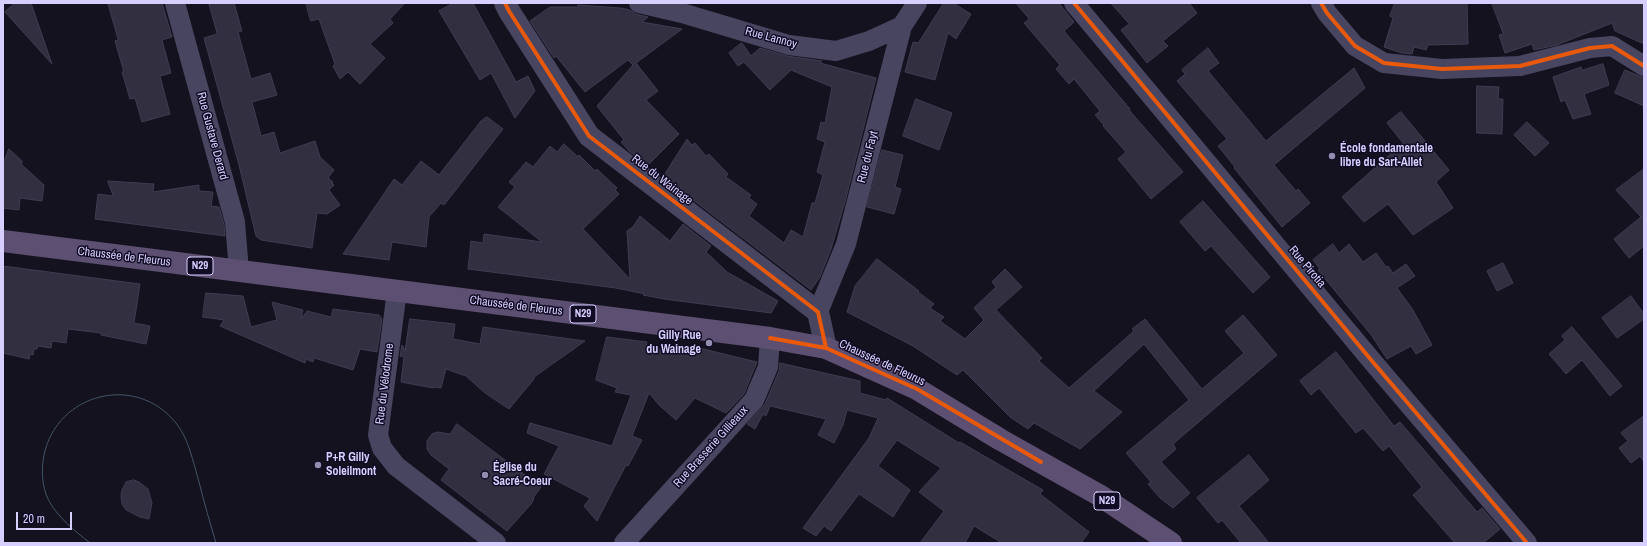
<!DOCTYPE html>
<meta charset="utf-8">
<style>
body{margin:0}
#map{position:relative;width:1647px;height:546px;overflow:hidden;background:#14121e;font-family:"Archivo Narrow",sans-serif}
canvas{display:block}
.frame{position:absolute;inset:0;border:4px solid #d7cfff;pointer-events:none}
.scale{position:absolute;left:16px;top:512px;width:56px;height:18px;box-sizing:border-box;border:2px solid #d7cfff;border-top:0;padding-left:5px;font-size:12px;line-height:14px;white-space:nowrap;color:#d7cfff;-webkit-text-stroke:3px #110c24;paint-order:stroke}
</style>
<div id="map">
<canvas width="1647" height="546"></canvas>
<div class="frame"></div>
<div class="scale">20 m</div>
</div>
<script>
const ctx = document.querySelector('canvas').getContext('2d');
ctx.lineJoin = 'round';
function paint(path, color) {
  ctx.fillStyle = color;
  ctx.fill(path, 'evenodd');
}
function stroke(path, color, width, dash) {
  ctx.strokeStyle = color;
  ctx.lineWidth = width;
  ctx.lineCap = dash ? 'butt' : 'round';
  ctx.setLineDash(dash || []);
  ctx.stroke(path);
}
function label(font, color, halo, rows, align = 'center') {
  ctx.font = font + ' "Archivo Narrow",sans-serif';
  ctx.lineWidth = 3;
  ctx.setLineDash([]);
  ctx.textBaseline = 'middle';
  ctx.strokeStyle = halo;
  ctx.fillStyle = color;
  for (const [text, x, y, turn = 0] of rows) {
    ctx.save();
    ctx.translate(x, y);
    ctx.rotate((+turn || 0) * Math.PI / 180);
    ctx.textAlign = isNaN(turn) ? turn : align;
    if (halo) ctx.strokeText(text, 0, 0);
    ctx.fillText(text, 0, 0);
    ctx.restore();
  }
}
const building = new Path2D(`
 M 15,3 L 31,3 L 52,64 L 5,12 Z
 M 108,3 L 162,3 L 172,37 L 162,40 L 171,73 L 160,76 L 170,114 L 142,122 L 135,98 L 130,99 L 122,72 L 124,72 L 115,41 L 118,40 Z
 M 209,3 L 234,3 L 242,31 L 238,32 L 251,79 L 270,73 L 277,95 L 252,102 L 261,136 L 274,132 L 280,153 L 315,141 L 320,157 L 334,170 L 328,178 L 333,182 L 332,183 L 334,185 L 329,190 L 340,205 L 327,214 L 317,213 L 312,248 L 261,240 L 256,236 L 239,165 L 204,38 L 217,34 Z
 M 306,3 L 405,3 L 390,19 L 393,23 L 370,44 L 385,58 L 360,84 L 348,72 L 340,79 L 333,66 L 335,64 L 319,19 L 311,21 Z
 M 454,3 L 473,3 L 516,82 L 528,76 L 535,91 L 515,118 L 491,73 L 480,80 L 439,11 Z
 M 944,3 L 953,3 L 971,14 L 956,39 L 948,33 L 935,80 L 905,72 L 913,42 L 918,43 Z
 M 1016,3 L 1059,3 L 1074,22 L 1064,31 L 1130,109 L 1129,110 L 1183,172 L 1151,199 L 1118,159 L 1126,152 L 1103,126 L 1104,125 L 1095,115 L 1100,111 L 1074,79 L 1069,84 L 1056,69 L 1060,65 L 1024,23 L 1029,19 Z
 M 1111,3 L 1189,3 L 1197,13 L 1163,41 L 1168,46 L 1147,63 L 1121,30 L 1129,24 Z
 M 1395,3 L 1467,3 L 1468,44 L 1428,45 L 1426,50 L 1414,47 L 1412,54 L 1402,53 L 1384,47 L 1393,18 L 1390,16 Z
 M 1492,3 L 1644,3 L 1644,44 L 1615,31 L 1612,23 L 1557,45 L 1534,50 L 1532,44 L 1505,53 L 1499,35 L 1503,34 Z
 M 578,5 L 621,8 L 630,10 L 636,14 L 648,17 L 642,22 L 682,29 L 636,63 L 658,91 L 646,100 L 679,134 L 648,165 L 630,152 L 621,142 L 624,140 L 597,106 L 633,65 L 628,60 L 585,92 L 556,56 L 554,58 L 530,21 L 550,7 L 578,7 Z
 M 742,43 L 751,56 L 760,48 L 787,56 L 822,61 L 820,63 L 876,78 L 845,202 L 831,249 L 820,277 L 811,290 L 663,177 L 687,139 L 692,145 L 695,143 L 706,156 L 709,154 L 728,174 L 726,177 L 751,195 L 749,198 L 757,204 L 749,216 L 784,243 L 791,230 L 803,237 L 812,203 L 815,203 L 823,175 L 817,172 L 825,142 L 817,139 L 821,122 L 825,123 L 832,87 L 791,70 L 770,90 L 744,62 L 738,66 L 729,53 Z
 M 1208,48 L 1219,63 L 1208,71 L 1266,141 L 1354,68 L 1365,88 L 1274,165 L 1296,191 L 1298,189 L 1310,203 L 1282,227 L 1234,168 L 1235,167 L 1218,146 L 1227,139 L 1177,81 L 1185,74 L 1182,70 Z
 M 1603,64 L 1609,85 L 1584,94 L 1591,114 L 1573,119 L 1565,100 L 1561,102 L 1553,77 L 1581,67 L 1582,70 Z
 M 1625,70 L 1644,78 L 1644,106 L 1615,93 Z
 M 1477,86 L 1499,87 L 1498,99 L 1503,99 L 1502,134 L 1477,133 Z
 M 916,99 L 952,113 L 939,150 L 903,136 Z
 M 1401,112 L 1449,170 L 1436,182 L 1453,208 L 1413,235 L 1388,204 L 1364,222 L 1342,197 L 1403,143 L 1387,123 Z
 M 487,117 L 503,129 L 444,205 L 441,203 L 429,217 L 426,247 L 392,242 L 389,260 L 343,254 L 394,179 L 402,185 L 421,161 L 439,175 L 481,121 Z
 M 1527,122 L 1549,143 L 1535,156 L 1514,135 Z
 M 564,144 L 578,157 L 579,155 L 595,171 L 597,169 L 617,188 L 615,190 L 619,194 L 583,229 L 630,279 L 627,231 L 633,227 L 640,216 L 670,241 L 683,224 L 711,246 L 706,252 L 727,272 L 778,301 L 771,313 L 664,299 L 643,295 L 645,294 L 616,288 L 468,269 L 471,241 L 483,243 L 484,234 L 542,242 L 498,207 L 515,187 L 509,182 L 526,162 L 533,167 L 550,146 L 557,152 Z
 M 9,149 L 22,161 L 22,165 L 44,185 L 42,201 L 20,198 L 19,210 L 3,208 L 3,165 Z
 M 882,150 L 903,155 L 895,187 L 901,189 L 894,214 L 867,207 Z
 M 1644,169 L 1644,246 L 1629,258 L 1614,239 L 1641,217 L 1616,190 Z
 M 108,181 L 154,184 L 153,192 L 199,185 L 199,191 L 213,192 L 211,206 L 219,207 L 224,224 L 225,236 L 95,219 L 98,194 L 113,196 Z
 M 1203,201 L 1270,277 L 1253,293 L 1211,246 L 1205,251 L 1180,222 Z
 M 1333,244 L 1339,253 L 1349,244 L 1363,262 L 1376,253 L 1386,267 L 1388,266 L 1393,273 L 1406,264 L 1415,276 L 1397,288 L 1413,310 L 1432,345 L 1416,354 L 1411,346 L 1387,359 L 1372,336 L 1318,270 L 1320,269 L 1313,260 Z
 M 877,259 L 919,291 L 918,292 L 934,304 L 930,308 L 944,317 L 940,321 L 965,339 L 984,320 L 974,308 L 996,287 L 992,282 L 1005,269 L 1022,287 L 996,310 L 1042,358 L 1039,361 L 1069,388 L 1134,331 L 1132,329 L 1145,319 L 1202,389 L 1244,353 L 1225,331 L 1243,315 L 1277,355 L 1173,444 L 1176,449 L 1161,462 L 1190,493 L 1173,508 L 1160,498 L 1148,484 L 1151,482 L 1126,453 L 1189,400 L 1144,344 L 1094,391 L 1122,412 L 1080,449 L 1034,423 L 1028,429 L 1010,417 L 963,370 L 957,375 L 913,346 L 847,312 L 855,286 Z
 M 1503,263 L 1513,283 L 1497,291 L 1487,271 Z
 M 3,266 L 140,284 L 134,323 L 150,326 L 146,344 L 101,335 L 101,333 L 68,329 L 66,343 L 52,341 L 51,348 L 38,346 L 37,349 L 34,349 L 33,355 L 30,354 L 29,359 L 3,353 Z
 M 206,293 L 243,296 L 251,327 L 277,320 L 272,302 L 303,310 L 301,319 L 307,311 L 331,317 L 333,309 L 379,315 L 382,319 L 377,352 L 360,349 L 353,370 L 314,358 L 313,362 L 306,359 L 305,363 L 220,326 L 224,320 L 203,317 Z
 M 1631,296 L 1644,314 L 1644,319 L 1617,338 L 1602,318 Z
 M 410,319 L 455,324 L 453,339 L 480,344 L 483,327 L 585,341 L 534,377 L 534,379 L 509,409 L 485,393 L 466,376 L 446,369 L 441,388 L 433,387 L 433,388 L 401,382 L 404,357 L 400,356 L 402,345 L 405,350 Z
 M 1572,327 L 1622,386 L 1610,396 L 1582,360 L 1566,374 L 1549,354 L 1565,340 L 1562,336 Z
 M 607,337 L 647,342 L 646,348 L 678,352 L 690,353 L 691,346 L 757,362 L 744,394 L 726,413 L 695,398 L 676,420 L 659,405 L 649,393 L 632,436 L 642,440 L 628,466 L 626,465 L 597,521 L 584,506 L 590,498 L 544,474 L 559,446 L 527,433 L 530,423 L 612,446 L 631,395 L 615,392 L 617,388 L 596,380 Z
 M 1336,352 L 1394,426 L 1400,422 L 1477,512 L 1482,508 L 1500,529 L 1483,543 L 1455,543 L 1413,495 L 1422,487 L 1389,446 L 1383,451 L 1363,428 L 1356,433 L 1319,388 L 1311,395 L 1300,381 Z
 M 780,363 L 860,381 L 860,393 L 886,400 L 887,398 L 959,443 L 960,442 L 1043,490 L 1040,494 L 1089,532 L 1081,543 L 1002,543 L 974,526 L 965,543 L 920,543 L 944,511 L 919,492 L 941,468 L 897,440 L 878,466 L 910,490 L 893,517 L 859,494 L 831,531 L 824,526 L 816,536 L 803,528 L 869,438 L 878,418 L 847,410 L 843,425 L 834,443 L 818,435 L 826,419 L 770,406 L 766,416 L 763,414 L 755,429 L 747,424 L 765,404 L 779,371 Z
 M 1644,416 L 1644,462 L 1640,456 L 1631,463 L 1619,448 L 1628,441 L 1621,433 Z
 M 457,424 L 541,487 L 533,498 L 534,499 L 531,504 L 507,531 L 441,480 L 449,469 L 431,455 L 427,449 L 427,441 L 432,434 L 437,432 L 450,434 Z
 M 1249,455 L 1269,480 L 1239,506 L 1269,543 L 1241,543 L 1222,520 L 1218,523 L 1197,498 Z
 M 134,480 L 139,482 L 148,489 L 152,503 L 149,519 L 140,517 L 126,510 L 122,504 L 121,496 L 122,490 L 126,482 Z`);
paint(building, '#322f41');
stroke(building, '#413b53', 1);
stroke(new Path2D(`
 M 175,3 L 235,222 L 239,271
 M 639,3 L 682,13 L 789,45 L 836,51 L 869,41 L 902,26
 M 1074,3 L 1372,361 L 1527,543
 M 1321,3 L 1327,13 L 1355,46 L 1384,63 L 1442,69 L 1520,66 L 1590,48 L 1612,46 L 1644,66
 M 397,291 L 378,435 L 382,448 L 396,466 L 496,543
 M 818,312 L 846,244 L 902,26 L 917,3
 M 624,543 L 754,400 L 768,367 L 770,338`), '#484560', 20);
stroke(new Path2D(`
 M 505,3 L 509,11 L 589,136 L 818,312 L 826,348`), '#484560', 22);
stroke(new Path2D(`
 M 3,241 L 770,338 L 826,348 L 917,389 L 1001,440 L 1099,495 L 1171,543`), '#5d4f71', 22);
stroke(new Path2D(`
 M 90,543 C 75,531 57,517 48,499 C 42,486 41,470 44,455 C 57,393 136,373 176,423 C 189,439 193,462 199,482 C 204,502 210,523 216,543`), '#425569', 1);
stroke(new Path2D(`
 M 505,3 L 509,11 L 589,136 L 818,312 L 826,348
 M 1074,3 L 1372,361 L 1527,543
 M 1321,3 L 1327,13 L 1355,46 L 1384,63 L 1442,69 L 1520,66 L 1590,48 L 1612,46 L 1644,66
 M 770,338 L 826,348 L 917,389 L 1041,462`), '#e8590c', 4);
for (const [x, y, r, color] of [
 [1332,156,4,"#938db0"],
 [709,343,4,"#938db0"],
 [318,465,4,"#938db0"],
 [485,475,4,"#938db0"]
]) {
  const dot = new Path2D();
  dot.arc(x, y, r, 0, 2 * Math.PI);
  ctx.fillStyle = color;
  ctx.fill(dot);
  stroke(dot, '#110c24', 1.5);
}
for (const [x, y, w] of [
 [200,266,26],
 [583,314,26],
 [1107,501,26]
]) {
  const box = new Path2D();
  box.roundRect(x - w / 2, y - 9, w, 18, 3);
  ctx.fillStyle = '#110c24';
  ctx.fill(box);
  stroke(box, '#d7cfff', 1);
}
label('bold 11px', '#d7cfff', null, [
 ["N29",200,266],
 ["N29",583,314],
 ["N29",1107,501]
]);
label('12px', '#d7cfff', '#110c24', [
 ["Rue Lannoy",771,38,15],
 ["Rue Gustave Derard",212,136,75],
 ["Rue du Fayt",868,157,-76],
 ["Rue du Wainage",662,180,38],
 ["Chaussée de Fleurus",124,257,7],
 ["Rue Pirotia",1307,267,50],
 ["Chaussée de Fleurus",516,306,7],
 ["Chaussée de Fleurus",882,363,25],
 ["Rue du Vélodrome",385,384,-83],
 ["Rue Brasserie Gillieaux",711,447,-48]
]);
label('bold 12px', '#d7cfff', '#110c24', [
 ["École fondamentale",1340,149],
 ["libre du Sart-Allet",1340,163],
 ["Gilly Rue",701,336,"right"],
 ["du Wainage",701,350,"right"],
 ["P+R Gilly",326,458],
 ["Soleilmont",326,472],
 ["Église du",493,468],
 ["Sacré-Coeur",493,482]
], 'left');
</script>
